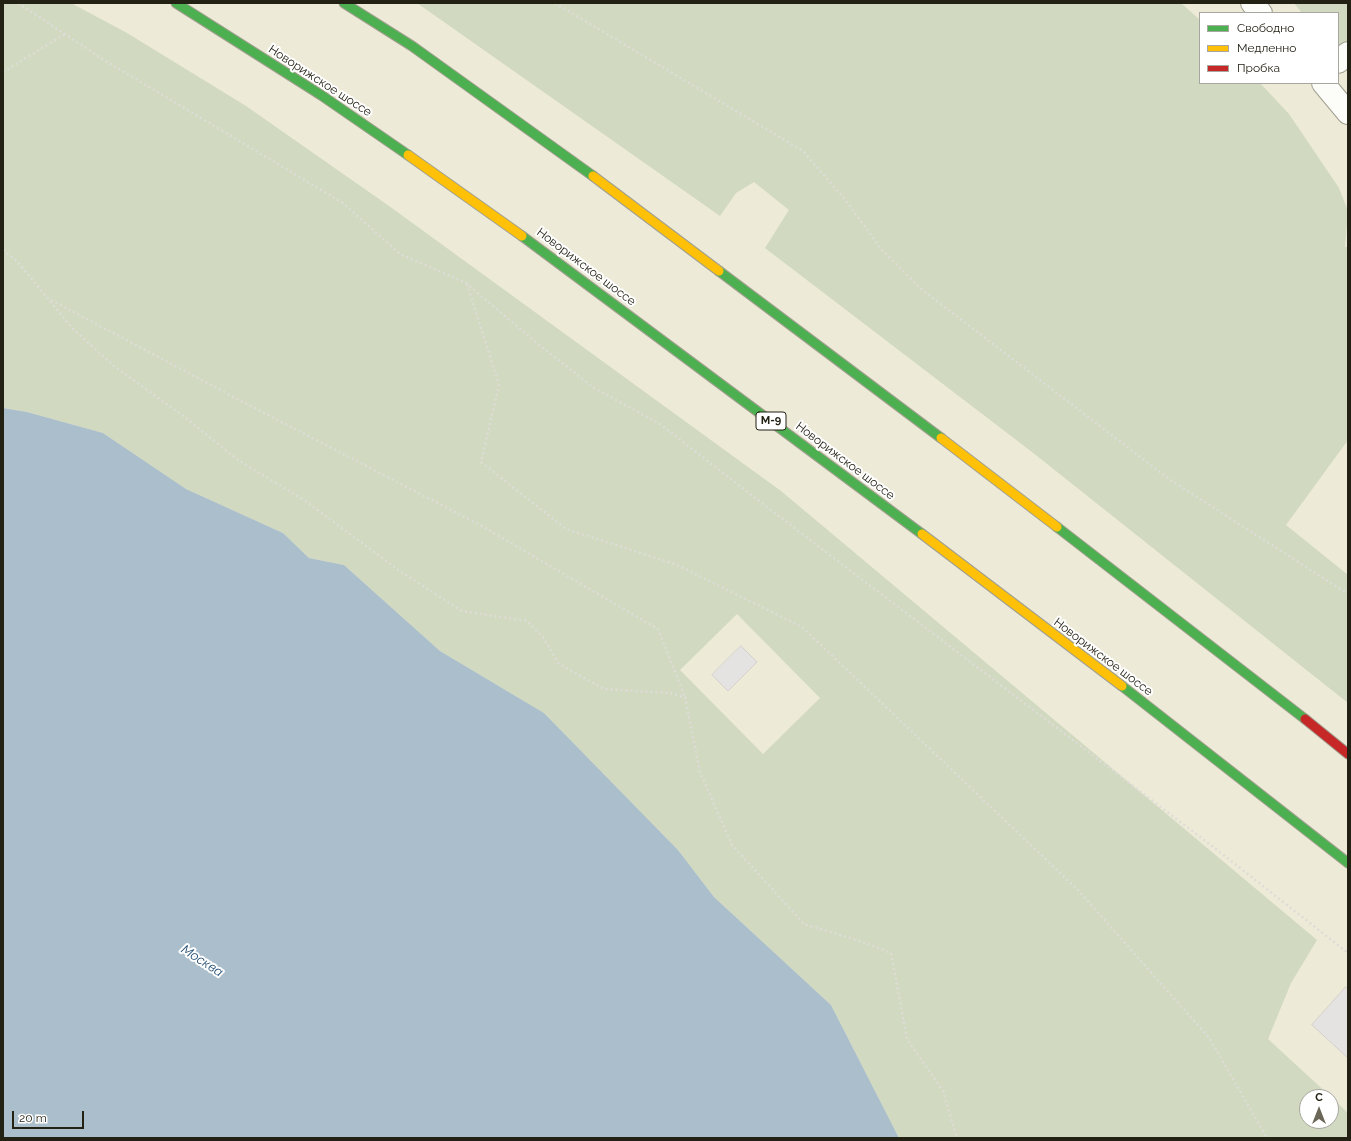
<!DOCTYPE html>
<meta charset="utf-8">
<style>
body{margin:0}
#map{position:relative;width:1351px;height:1141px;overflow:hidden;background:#edead7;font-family:Raleway,sans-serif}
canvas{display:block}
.frame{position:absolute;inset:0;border:4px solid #232114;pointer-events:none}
.legend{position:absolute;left:1199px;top:12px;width:140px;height:72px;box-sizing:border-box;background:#fff;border:1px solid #a7a6a1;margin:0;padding:5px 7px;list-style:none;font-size:12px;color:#232114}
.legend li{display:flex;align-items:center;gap:8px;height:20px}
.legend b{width:20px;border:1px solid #a7a6a1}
.north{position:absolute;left:1299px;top:1089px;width:40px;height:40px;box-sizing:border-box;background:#fff;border:1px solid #a7a6a1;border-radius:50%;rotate:0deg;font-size:11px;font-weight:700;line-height:16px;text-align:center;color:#232114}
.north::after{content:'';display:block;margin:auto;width:14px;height:18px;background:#6a6758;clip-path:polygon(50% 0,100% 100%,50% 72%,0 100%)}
.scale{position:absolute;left:12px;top:1111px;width:72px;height:18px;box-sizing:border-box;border:2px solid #232114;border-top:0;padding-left:5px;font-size:12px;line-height:14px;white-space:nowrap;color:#232114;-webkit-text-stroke:3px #fff;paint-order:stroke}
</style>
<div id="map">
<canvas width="1351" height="1141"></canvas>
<div class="frame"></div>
<ul class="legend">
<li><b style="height:5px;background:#4caf50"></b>Свободно</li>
<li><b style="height:5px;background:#ffc107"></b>Медленно</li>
<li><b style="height:5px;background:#c62828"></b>Пробка</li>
</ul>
<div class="north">С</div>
<div class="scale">20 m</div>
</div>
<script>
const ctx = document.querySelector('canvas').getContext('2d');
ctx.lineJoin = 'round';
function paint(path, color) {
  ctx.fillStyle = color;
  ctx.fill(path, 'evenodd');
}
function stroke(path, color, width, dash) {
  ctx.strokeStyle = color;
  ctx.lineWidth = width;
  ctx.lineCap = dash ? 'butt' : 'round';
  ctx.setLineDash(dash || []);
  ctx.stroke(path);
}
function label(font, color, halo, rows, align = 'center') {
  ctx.font = font + ' Raleway,sans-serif';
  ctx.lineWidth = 4;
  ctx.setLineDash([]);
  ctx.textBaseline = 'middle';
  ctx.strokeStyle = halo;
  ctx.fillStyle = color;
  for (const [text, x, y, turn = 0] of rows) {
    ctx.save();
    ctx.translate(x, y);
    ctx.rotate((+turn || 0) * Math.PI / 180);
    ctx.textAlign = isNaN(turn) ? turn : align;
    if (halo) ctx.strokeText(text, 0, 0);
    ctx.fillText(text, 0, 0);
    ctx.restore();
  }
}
paint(new Path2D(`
 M 3,3 L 71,3 L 127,33 L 246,106 L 389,206 L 781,491 L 1317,940 L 1291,983 L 1268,1039 L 1331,1097 L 1307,1097 L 1307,1121 L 1331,1121 L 1331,1097 L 1348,1113 L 1348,1138 L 899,1138 L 831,1005 L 714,897 L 678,850 L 544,713 L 440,651 L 344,565 L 309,558 L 283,533 L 186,489 L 103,433 L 27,412 L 3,408 ZM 737,614 L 820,698 L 763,754 L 680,670 Z
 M 417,3 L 1181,3 L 1200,20 L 1200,83 L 1260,83 L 1289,114 L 1339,188 L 1348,211 L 1345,247 L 1348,247 L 1348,440 L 1286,525 L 1348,575 L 1348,703 L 1032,452 L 765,248 L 789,210 L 754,182 L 736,193 L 720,216 Z
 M 1294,3 L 1348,3 L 1348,67 L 1338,55 L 1338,13 L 1302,13 Z`), '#d1d9c0');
paint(new Path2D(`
 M 3,408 L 27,412 L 103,433 L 186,489 L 283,533 L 309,558 L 344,565 L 440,651 L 544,713 L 678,850 L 714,897 L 831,1005 L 899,1138 L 3,1138 Z`), '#aabecb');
const building = new Path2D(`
 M 741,646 L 757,662 L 728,691 L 712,675 Z
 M 1346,987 L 1348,989 L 1348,1058 L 1312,1025 Z`);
paint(building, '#e5e3e1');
stroke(building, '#d1d0cd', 1);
const street = new Path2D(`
 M 1252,3 L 1261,13
 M 1338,62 L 1348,53
 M 1323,83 L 1348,113`);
const fast = new Path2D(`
 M 176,3 L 321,95 L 408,155
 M 344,3 L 412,46 L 593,176
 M 522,236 L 922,534
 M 719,271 L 941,438
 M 1057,527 L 1305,719
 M 1122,686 L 1348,863`);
const slow = new Path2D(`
 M 408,155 L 522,236
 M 593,176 L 719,271
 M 941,438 L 1057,527
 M 922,534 L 1122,686`);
const jam = new Path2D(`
 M 1305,719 L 1348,754`);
stroke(street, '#a19f90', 24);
stroke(fast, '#a19f90', 11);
stroke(slow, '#a19f90', 11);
stroke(jam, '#a19f90', 11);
stroke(new Path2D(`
 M 18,3 L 104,60 L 343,203 L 400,254 L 466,283 L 538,344 L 594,388 L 660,424 L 763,504 L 1221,853 L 1348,953
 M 555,3 L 803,151 L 847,202 L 881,249 L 920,288 L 1169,479 L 1348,594
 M 3,72 L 65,34
 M 3,250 L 17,261 L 73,329 L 114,366 L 182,415 L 238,460 L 304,500 L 401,572 L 462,611 L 527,621 L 543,637 L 559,664 L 604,689 L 670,693 L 685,697 L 700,772 L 732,845 L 804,924 L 866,943 L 891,953 L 907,1039 L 943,1091 L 957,1138
 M 467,284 L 499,385 L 481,462 L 566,529 L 675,564 L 802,627 L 1078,890 L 1210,1039 L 1267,1138
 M 51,300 L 243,402 L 480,525 L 658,629 L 685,697`), '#dedcd6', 2.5, [2, 3]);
stroke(street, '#fcfcf9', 22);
stroke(fast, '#4caf50', 9);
stroke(slow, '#ffc107', 9);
stroke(jam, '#c62828', 9);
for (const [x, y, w] of [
 [771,421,30]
]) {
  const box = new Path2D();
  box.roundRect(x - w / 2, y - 9, w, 18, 3);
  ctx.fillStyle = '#fff';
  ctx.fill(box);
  stroke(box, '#232114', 1);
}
label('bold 11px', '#232114', null, [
 ["М-9",771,421]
]);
label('12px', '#232114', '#fff', [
 ["Новорижское шоссе",320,81,33],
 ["Новорижское шоссе",586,267,37],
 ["Новорижское шоссе",845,461,37],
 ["Новорижское шоссе",1103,657,37]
]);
label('italic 13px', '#1e4b71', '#fff', [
 ["Москва",202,961,33]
]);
</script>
